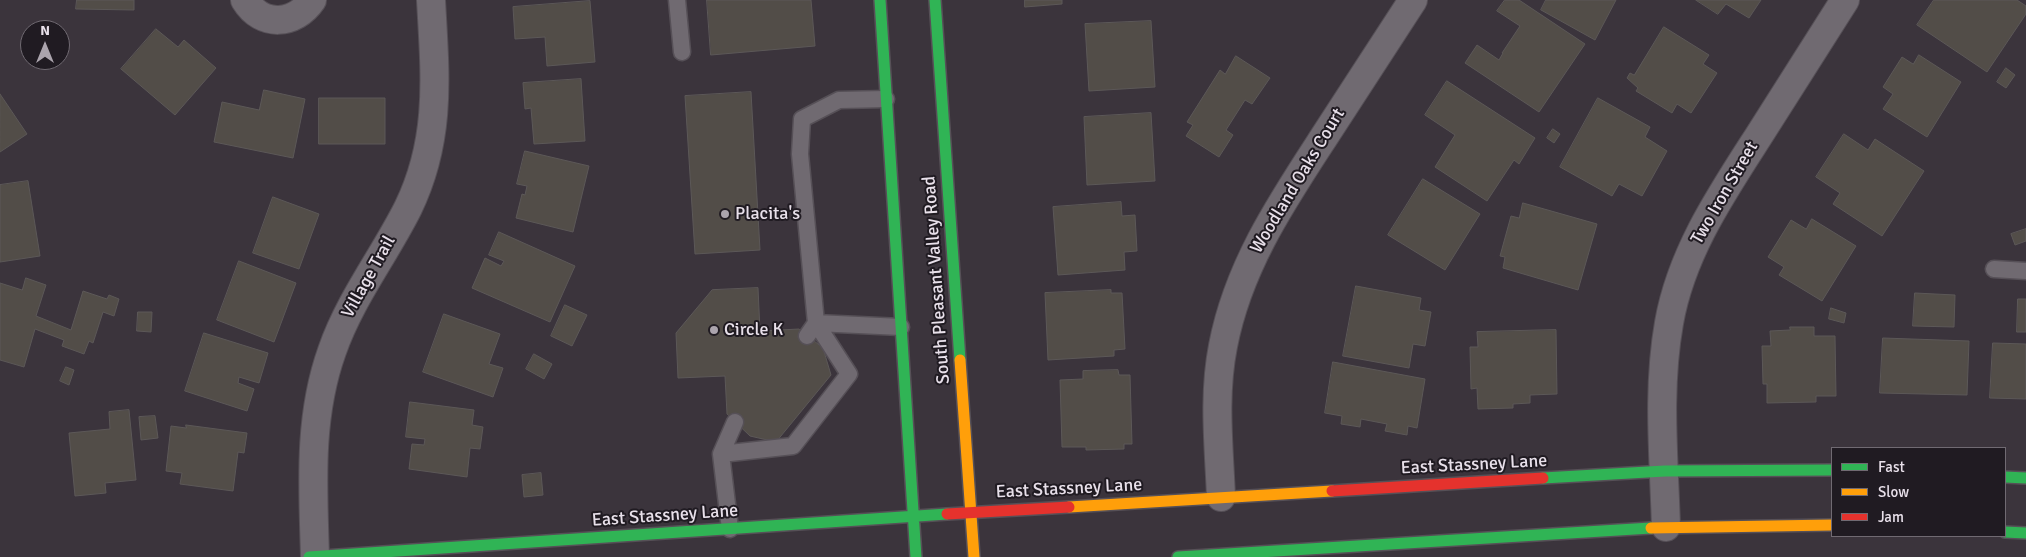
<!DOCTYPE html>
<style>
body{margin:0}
#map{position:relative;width:2026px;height:557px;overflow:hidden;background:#3b343c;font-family:Signika,sans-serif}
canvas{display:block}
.legend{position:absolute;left:1831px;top:447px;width:175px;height:90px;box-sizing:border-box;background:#201b22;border:1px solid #706a72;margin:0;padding:6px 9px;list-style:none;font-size:15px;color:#e8e0ea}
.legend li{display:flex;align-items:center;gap:10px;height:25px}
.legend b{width:25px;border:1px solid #706a72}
.north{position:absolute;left:20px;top:20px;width:50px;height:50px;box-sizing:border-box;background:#201b22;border:1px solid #706a72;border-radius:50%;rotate:0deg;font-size:14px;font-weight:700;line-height:20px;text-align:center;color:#e8e0ea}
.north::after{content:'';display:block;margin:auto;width:18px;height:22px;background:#aba4ad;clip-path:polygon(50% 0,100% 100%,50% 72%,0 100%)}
</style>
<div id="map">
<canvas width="2026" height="557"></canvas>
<ul class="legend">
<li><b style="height:6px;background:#30b455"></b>Fast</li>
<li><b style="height:6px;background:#ff9f0a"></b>Slow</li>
<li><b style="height:6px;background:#e5322d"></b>Jam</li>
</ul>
<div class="north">N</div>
</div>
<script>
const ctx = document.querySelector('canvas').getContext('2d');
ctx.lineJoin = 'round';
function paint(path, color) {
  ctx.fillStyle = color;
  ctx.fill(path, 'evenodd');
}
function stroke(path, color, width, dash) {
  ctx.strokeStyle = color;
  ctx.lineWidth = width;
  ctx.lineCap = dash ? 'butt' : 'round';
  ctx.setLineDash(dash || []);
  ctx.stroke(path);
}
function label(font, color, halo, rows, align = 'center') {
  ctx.font = font + ' Signika,sans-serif';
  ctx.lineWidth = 4;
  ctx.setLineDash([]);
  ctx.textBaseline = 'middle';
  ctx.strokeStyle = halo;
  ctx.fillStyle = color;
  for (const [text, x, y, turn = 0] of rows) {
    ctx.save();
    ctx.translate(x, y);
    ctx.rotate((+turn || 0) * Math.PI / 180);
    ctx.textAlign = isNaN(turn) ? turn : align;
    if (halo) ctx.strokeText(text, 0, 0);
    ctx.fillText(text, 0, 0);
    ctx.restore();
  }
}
const building = new Path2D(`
 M 77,0 L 134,0 L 134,10 L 76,9 Z
 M 707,0 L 811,0 L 815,46 L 711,55 Z
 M 1025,0 L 1062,0 L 1062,4 L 1025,7 Z
 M 1505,0 L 1519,0 L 1585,44 L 1539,112 L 1465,63 L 1477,45 L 1499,60 L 1503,53 L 1502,53 L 1520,26 L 1497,11 Z
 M 1546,0 L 1616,0 L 1595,40 L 1541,10 Z
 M 1696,0 L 1761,0 L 1749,18 L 1726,4 L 1718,14 Z
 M 1934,0 L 2017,0 L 2026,6 L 2026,14 L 1987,72 L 1917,25 Z
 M 590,1 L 595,62 L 547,66 L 545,37 L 515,39 L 513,7 Z
 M 1151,21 L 1155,87 L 1089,91 L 1085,24 Z
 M 1664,27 L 1709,55 L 1703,64 L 1717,73 L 1691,113 L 1677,104 L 1672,113 L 1636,91 L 1638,88 L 1627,78 L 1630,73 L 1634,75 Z
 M 156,29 L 178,47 L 184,40 L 216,68 L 175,115 L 121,69 Z
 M 1919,55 L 1961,82 L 1927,137 L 1883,109 L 1893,94 L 1883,87 L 1902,57 L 1913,64 Z
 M 1236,56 L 1270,78 L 1252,104 L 1245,100 L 1226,130 L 1233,135 L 1219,157 L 1186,136 L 1193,125 L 1187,122 L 1220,70 L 1225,74 Z
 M 2006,68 L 2015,75 L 2006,88 L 1997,82 Z
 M 581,79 L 585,141 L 534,144 L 531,108 L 525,109 L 523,83 Z
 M 1447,81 L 1535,138 L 1519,164 L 1514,160 L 1487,201 L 1435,167 L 1455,135 L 1425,115 Z
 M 264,90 L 305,99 L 293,158 L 214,142 L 222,102 L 259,110 Z
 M 751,92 L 760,250 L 695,254 L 685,96 Z
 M 0,94 L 27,134 L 0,152 Z
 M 319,98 L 385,98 L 385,144 L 319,144 Z
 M 1598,98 L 1650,127 L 1645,137 L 1667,151 L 1642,196 L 1619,184 L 1612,196 L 1560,167 Z
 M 1151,113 L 1155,181 L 1087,185 L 1084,117 Z
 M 1553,129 L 1560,134 L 1554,143 L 1547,138 Z
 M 1844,134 L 1868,150 L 1875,139 L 1924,171 L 1882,236 L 1833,204 L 1840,193 L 1816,177 Z
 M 525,151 L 589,166 L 573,232 L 516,218 L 522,194 L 525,195 L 527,186 L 517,184 Z
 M 1423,179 L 1480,214 L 1445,270 L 1388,235 Z
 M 28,181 L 40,256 L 0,262 L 0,185 Z
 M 273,197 L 319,214 L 299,269 L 253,253 Z
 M 1121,202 L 1122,216 L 1135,215 L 1137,251 L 1124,252 L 1125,270 L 1058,275 L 1053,207 Z
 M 1523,203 L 1597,224 L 1578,290 L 1503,268 L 1505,257 L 1500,256 L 1511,216 L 1519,218 Z
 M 1812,219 L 1856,246 L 1822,301 L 1779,275 L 1784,267 L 1768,257 L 1791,220 L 1806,229 Z
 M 2026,229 L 2026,241 L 2015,245 L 2011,234 Z
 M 499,232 L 575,266 L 550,322 L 472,288 L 485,258 L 501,266 L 504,261 L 489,255 Z
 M 239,261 L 296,283 L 274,342 L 217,320 Z
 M 26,278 L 46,285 L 36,316 L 71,330 L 83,291 L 107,299 L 109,295 L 119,299 L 114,316 L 103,312 L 93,343 L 89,341 L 84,354 L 62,346 L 64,340 L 35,329 L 24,367 L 0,360 L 0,283 L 22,290 Z
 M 1356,286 L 1421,298 L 1419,310 L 1431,312 L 1425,346 L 1413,344 L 1409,368 L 1343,356 Z
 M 758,288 L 760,331 L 799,329 L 823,348 L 831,375 L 776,442 L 750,436 L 727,414 L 725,376 L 678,378 L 676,333 L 712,290 Z
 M 1111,290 L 1111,293 L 1122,293 L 1125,349 L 1114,350 L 1114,356 L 1048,360 L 1045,293 Z
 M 1915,293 L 1955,295 L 1954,327 L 1913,326 Z
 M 2018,299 L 2026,299 L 2026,332 L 2017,332 Z
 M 565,305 L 587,315 L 572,346 L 551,336 Z
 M 1831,308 L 1846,313 L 1844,323 L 1829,319 Z
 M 138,312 L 152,312 L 151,332 L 137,331 Z
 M 444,314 L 500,334 L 489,364 L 503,368 L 493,397 L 423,372 Z
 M 1790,327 L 1814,327 L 1814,336 L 1835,336 L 1836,396 L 1816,396 L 1816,402 L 1767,403 L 1767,384 L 1763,384 L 1762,346 L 1771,346 L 1770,331 L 1790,330 Z
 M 1556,330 L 1557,394 L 1530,395 L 1530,403 L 1513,404 L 1513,408 L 1478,409 L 1477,388 L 1471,389 L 1470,347 L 1478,347 L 1477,332 Z
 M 204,333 L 268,353 L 259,383 L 239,377 L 238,383 L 254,389 L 247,411 L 185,391 Z
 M 1883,338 L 1969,341 L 1967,395 L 1880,393 Z
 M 1993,343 L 2026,344 L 2026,399 L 1990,398 Z
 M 534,354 L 552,364 L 544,379 L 526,369 Z
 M 1333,362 L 1425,379 L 1417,428 L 1408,426 L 1407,435 L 1385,431 L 1387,424 L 1361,419 L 1360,427 L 1341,424 L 1342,416 L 1325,413 Z
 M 66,367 L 74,370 L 69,385 L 60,381 Z
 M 1118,370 L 1119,375 L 1130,375 L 1132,444 L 1124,444 L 1124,449 L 1086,450 L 1086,447 L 1062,447 L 1060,380 L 1083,379 L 1083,371 Z
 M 410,402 L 474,410 L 472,425 L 483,427 L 480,449 L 470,448 L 467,477 L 409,469 L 412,444 L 424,445 L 425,439 L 406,437 Z
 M 129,410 L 136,480 L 105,483 L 106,493 L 75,496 L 69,433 L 110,429 L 109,412 Z
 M 155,416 L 158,438 L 141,440 L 139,417 Z
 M 186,425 L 247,433 L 244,453 L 238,452 L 233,491 L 180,484 L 182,473 L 166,471 L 171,426 L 186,428 Z
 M 541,473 L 543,495 L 524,497 L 522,475 Z`);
paint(building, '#524d48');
stroke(building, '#5c5858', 1);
const lane = new Path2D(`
 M 677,0 L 682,52
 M 886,99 L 839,100 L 802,119 L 800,154 L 816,323 L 901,327
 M 1994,269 L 2026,271
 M 721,454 L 793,446 L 849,374 L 816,323 L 807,336
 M 730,529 L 721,454 L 735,422`);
const street = new Path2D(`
 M 245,0 C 262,28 295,25 312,0
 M 1221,497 C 1219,447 1213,396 1223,346 C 1238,267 1281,203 1324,137 C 1354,91 1383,46 1413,0
 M 1666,527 C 1664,459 1657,390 1669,323 C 1681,254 1720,196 1758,137 C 1787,91 1816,46 1845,0
 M 315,557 C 313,487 308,418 332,351 C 350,299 384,256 408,208 C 442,138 435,74 431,0`);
const fast = new Path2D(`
 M 880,0 L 916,557
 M 935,0 L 960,360
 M 2005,477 L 2026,478
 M 1543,478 L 1665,471 L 1832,470
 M 2005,532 L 2026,533
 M 309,557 L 947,514
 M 1178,557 L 1651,528`);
const slow = new Path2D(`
 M 960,360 L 974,557
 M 1069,507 L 1332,491
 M 1651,528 L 1832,525`);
const jam = new Path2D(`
 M 1332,491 L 1543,478
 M 947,514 L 1069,507`);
stroke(lane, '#565057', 19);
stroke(street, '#565057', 30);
stroke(fast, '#565057', 14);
stroke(slow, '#565057', 14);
stroke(jam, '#565057', 14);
stroke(lane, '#706a71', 16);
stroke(street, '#706a71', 28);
stroke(fast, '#30b455', 11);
stroke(slow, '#ff9f0a', 11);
stroke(jam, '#e5322d', 11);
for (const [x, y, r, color] of [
 [725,214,5,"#aba4ad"],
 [714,330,5,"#aba4ad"]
]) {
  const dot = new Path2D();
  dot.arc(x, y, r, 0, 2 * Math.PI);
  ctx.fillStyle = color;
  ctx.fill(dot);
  stroke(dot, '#201b22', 2);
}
label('18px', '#e8e0ea', '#201b22', [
 ["Woodland Oaks Court",1298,181,-59],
 ["Two Iron Street",1725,193,-60],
 ["Village Trail",369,277,-61],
 ["South Pleasant Valley Road",937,280,-94],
 ["East Stassney Lane",1474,465,-3],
 ["East Stassney Lane",1069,489,-3],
 ["East Stassney Lane",665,516,-4]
]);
label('18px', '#e8e0ea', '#201b22', [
 ["Placita's",735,214],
 ["Circle K",724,330]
], 'left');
</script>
